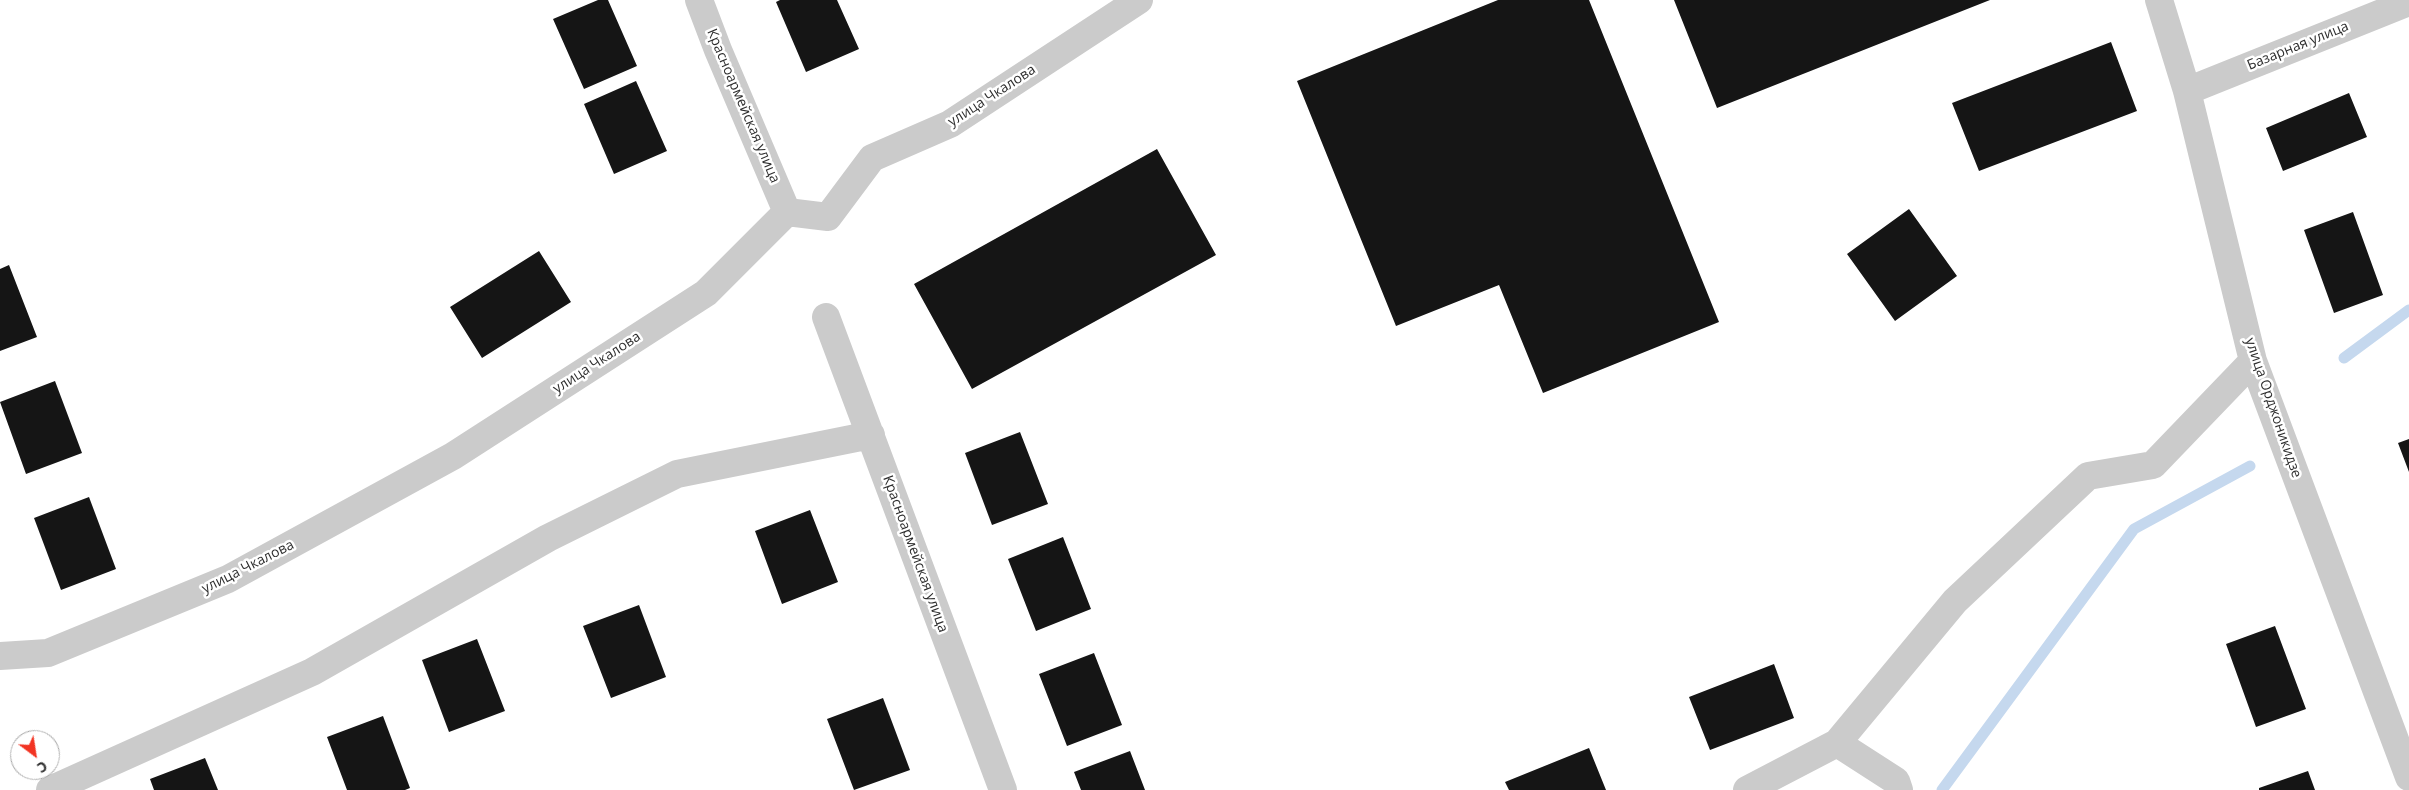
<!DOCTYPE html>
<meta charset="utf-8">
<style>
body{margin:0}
#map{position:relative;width:2409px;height:790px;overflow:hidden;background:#fff;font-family:"Open Sans",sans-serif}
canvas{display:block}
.north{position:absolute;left:10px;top:730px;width:50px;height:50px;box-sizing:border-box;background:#fff;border:1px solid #ababab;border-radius:50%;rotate:149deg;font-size:14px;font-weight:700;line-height:20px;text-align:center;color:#2e2e2e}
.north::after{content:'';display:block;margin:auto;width:18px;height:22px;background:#f23423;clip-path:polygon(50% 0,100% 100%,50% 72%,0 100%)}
</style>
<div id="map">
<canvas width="2409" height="790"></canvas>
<div class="north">С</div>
</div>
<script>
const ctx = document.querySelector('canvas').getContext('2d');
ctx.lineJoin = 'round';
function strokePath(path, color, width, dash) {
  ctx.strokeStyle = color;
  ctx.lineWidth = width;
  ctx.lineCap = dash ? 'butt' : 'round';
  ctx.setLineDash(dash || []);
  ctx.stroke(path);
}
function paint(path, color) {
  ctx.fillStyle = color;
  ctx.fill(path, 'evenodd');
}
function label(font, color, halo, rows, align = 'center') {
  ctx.font = font + ' "Open Sans",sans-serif';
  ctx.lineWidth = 5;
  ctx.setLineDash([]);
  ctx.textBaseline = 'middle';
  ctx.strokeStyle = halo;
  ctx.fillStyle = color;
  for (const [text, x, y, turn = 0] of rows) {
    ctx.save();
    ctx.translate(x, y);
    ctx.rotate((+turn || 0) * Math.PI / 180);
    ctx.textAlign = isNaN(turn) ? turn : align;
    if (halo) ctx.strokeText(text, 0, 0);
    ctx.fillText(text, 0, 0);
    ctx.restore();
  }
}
strokePath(new Path2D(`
 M 2344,358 L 2409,310
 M 1942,790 L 2134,529 L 2250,466`), '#c5d8ee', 11);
paint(new Path2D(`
 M 598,0 L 608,0 L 637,66 L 584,89 L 553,19 Z
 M 780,0 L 837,0 L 859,49 L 806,72 L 776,2 Z
 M 1498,0 L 1589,0 L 1719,322 L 1543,393 L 1499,285 L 1396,326 L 1297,81 Z
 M 1674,0 L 1990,0 L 1717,108 Z
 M 2111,42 L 2137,111 L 1979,171 L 1952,103 Z
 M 636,81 L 667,151 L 614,174 L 584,104 Z
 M 2349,93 L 2367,137 L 2283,171 L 2266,128 Z
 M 1157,149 L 1216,255 L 972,389 L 914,284 Z
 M 1909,209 L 1957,276 L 1895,321 L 1847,254 Z
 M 2353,212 L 2383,295 L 2334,313 L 2304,230 Z
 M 539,251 L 571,302 L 482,358 L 450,307 Z
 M 9,265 L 37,337 L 0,351 L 0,269 Z
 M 55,381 L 82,453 L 26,474 L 0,402 Z
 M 1020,432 L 1048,504 L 992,525 L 965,453 Z
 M 2409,439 L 2409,472 L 2398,443 Z
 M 89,497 L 116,569 L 61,590 L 34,518 Z
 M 810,510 L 838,582 L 782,604 L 755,531 Z
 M 1063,537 L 1091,609 L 1036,631 L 1008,559 Z
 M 639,605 L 666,677 L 611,698 L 583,626 Z
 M 2275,626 L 2306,709 L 2256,727 L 2226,644 Z
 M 477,639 L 505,711 L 449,732 L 422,660 Z
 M 1094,653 L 1122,725 L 1067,746 L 1039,674 Z
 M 1774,664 L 1794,718 L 1710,750 L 1689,697 Z
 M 883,698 L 910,770 L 854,790 L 827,719 Z
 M 383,716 L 410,788 L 405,790 L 347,790 L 327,737 Z
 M 1589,748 L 1606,790 L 1509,790 L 1505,782 Z
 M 1130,751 L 1145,790 L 1081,790 L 1074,772 Z
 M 205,758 L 218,790 L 154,790 L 150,779 Z
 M 2308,771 L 2315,790 L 2259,790 L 2259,788 Z`), '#151515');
strokePath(new Path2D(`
 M 699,0 L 718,50 L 787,212
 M 2159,0 L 2187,91 L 2253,361 L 2409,777
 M 2187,91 L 2409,2
 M 826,317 L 1003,790
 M 0,656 L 48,653 L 228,579 L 453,456 L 706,293 L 787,212 L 828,217 L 872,158 L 950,124 L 1139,0
 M 1837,743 L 1896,781 L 1899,790
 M 50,790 L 312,672 L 548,538 L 677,474 L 871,435
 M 1747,790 L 1837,743 L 1955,601 L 2088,476 L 2153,465 L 2253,361`), '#cbcbcb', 28);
label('14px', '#2e2e2e', '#fff', [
 ["Базарная улица",2298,46,-22],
 ["улица Чкалова",992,96,-33],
 ["Красноармейская улица",743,106,67],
 ["улица Чкалова",597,363,-33],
 ["улица Орджоникидзе",2273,408,71],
 ["Красноармейская улица",915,554,70],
 ["улица Чкалова",248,567,-27]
]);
</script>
